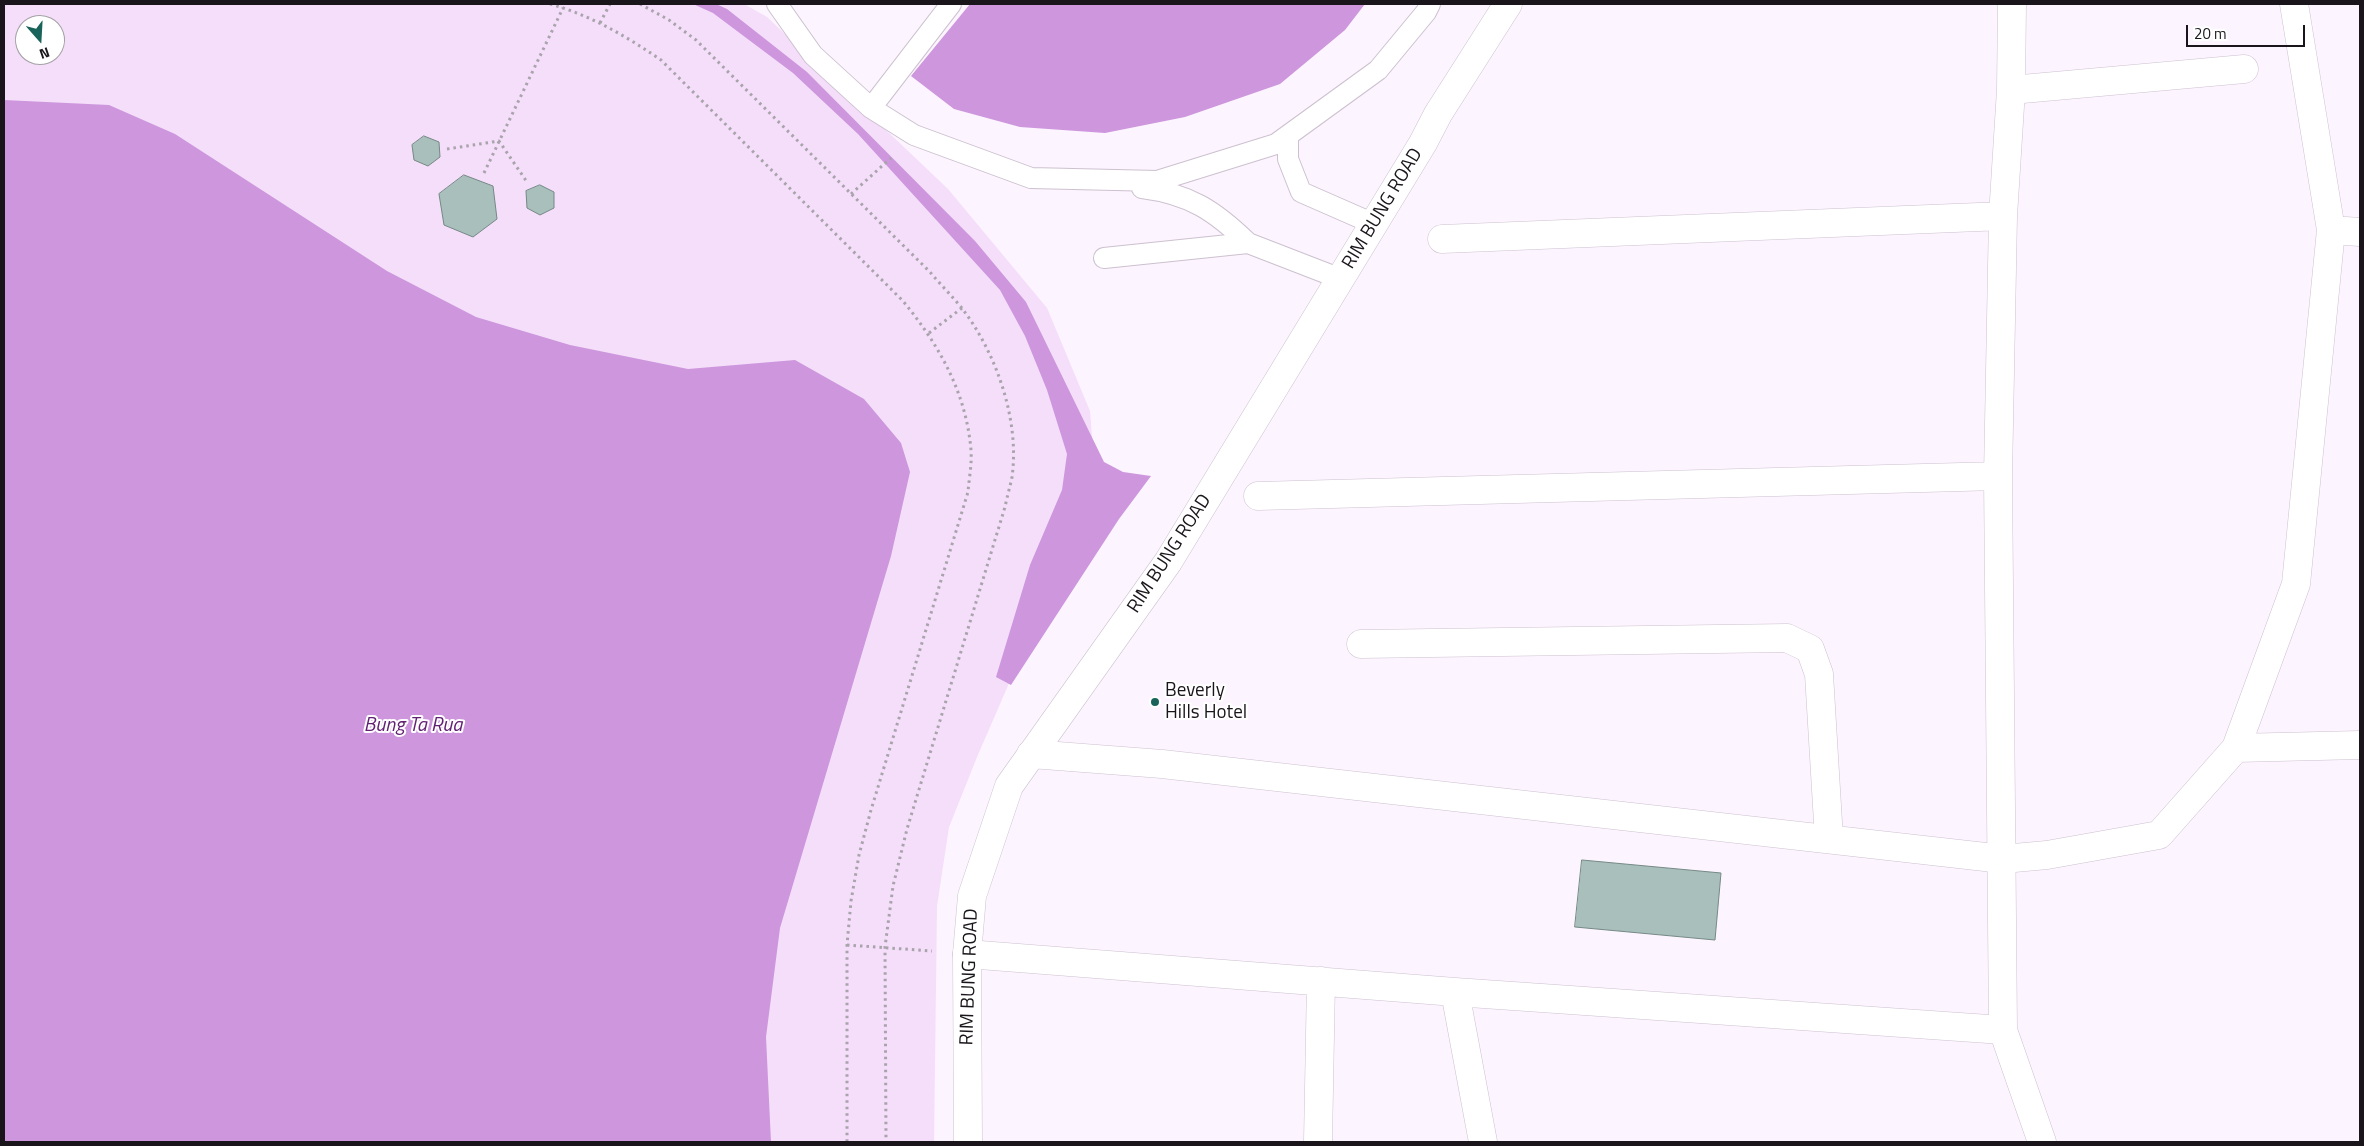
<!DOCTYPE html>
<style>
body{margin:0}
#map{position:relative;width:2364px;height:1146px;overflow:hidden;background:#fcf4fe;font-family:"Titillium Web",sans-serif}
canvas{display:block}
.frame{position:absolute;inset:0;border:5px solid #19151a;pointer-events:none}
.north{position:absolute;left:15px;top:15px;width:50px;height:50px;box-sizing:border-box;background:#fff;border:1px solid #a3a1a3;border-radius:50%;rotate:161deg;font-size:14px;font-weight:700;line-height:20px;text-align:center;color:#19151a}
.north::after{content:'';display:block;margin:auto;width:18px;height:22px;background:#19635a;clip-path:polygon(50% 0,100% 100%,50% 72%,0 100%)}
.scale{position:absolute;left:2186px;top:25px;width:119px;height:22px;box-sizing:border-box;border:2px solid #19151a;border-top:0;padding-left:6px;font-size:15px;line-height:18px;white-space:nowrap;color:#19151a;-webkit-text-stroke:4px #fff;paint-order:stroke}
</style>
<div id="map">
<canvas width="2364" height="1146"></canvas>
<div class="frame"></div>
<div class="north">N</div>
<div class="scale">20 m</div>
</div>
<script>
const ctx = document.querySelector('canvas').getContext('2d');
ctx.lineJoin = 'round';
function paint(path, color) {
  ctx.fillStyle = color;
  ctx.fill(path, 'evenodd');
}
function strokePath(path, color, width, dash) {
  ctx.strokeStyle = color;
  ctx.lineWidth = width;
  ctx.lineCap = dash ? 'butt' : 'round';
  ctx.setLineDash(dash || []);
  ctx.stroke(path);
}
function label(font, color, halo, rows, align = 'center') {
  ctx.font = font + ' "Titillium Web",sans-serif';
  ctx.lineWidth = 4;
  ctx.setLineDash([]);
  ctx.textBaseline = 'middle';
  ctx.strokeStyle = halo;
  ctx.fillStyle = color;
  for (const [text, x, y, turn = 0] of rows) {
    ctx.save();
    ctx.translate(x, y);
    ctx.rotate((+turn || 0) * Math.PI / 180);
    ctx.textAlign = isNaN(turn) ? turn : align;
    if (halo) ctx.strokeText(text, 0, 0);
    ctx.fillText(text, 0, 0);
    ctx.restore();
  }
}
paint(new Path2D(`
 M 4,4 L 744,4 L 767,17 L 948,189 L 1047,308 L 1090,411 L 1094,463 L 1046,598 L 977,757 L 949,827 L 937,906 L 934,1142 L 4,1142 ZM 25,25 L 55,25 L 55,55 L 25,55 Z`), '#f4defa');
paint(new Path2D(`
 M 693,4 L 716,4 L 727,9 L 807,72 L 975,241 L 1026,302 L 1104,462 L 1123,472 L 1151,476 L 1119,519 L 1011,685 L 996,677 L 1030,565 L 1062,490 L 1067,454 L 1047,390 L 1025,336 L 1000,290 L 858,134 L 793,73 L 713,13 Z
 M 970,4 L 1365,4 L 1345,30 L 1280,84 L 1185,117 L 1105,133 L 1020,127 L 954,109 L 911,76 Z
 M 4,100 L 109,105 L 175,134 L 387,271 L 476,317 L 570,345 L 688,369 L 795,360 L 864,399 L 901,443 L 910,472 L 891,556 L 780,928 L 766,1037 L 771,1142 L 4,1142 Z`), '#cd96dd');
const building = new Path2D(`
 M 424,136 L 439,142 L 440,157 L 428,166 L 414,160 L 412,145 Z
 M 464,175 L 493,186 L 497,219 L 473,237 L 444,225 L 439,194 Z
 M 540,185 L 554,192 L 554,208 L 540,215 L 527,208 L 526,191 Z
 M 1582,860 L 1721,873 L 1715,940 L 1575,927 Z`);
paint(building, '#a9bfbb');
strokePath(building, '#758985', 1);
const lane = new Path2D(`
 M 777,4 L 813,55 L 871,108 L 914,135 L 1031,178 L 1157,181 L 1276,144 L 1378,70 L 1426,12 L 1430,4
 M 871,108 L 951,4
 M 1288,136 L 1288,159 L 1301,192 L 1374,224
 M 1142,188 C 1190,194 1215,211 1248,243
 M 1104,258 L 1248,243 L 1341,279`);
const street = new Path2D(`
 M 2012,4 L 2011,90 L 2003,216 L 1998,476 L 2003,1030 L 2042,1142
 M 2011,90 L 2244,69
 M 2331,230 L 2360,232
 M 1442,239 L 2003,216
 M 1258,496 L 1998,476
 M 1361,644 L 1787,638 L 1810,649 L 1819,674 L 1829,839
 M 2236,748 L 2360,745
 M 1031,754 L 1162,764 L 2003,859 L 2047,855 L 2159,835 L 2236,748 L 2296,584 L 2331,230 L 2294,4
 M 967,954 L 1455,992 L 2003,1030
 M 1455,992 L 1483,1142
 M 1318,1142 L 1321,981`);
const secondary = new Path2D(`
 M 968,1142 L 967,954 L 972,896 L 1009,786 L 1168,562 L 1423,143 L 1438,114 L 1508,4`);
strokePath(lane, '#cdc1d0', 22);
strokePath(street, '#cdc1d0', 29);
strokePath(secondary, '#cdc1d0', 29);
strokePath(new Path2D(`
 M 550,4 C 590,15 626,36 661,60 L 903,301 C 939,345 966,392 971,450 C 972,464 969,479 968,492 L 871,810 L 859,855 L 851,901 L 847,945 L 847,1142
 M 640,4 L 669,20 L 696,40 L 930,272 C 940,284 951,295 961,307 C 996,352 1020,420 1012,477 C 1010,487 1007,497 1005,507 L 907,829 L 893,886 L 885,947 L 886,1142
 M 600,23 L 610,4
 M 447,149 L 499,141 L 527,182
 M 484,173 L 563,8
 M 851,194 L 891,158
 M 929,333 L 962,308
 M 847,945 L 932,951`), '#a9a3ab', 3, [2.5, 4]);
strokePath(lane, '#fff', 20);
strokePath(street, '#fff', 28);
strokePath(secondary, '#fff', 28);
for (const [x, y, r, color] of [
 [1155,702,5,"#19635a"]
]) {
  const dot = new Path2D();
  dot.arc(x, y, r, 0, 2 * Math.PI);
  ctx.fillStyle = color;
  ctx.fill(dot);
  strokePath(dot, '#fff', 2);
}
label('19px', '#19151a', '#fff', [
 ["RIM BUNG ROAD",1383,209,-59],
 ["RIM BUNG ROAD",1170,554,-57],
 ["RIM BUNG ROAD",970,977,-88]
]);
label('19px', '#19151a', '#fff', [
 ["Beverly",1165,691],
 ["Hills Hotel",1165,713]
], 'left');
label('italic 20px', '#632174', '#fff', [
 ["Bung Ta Rua",413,726]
]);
</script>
